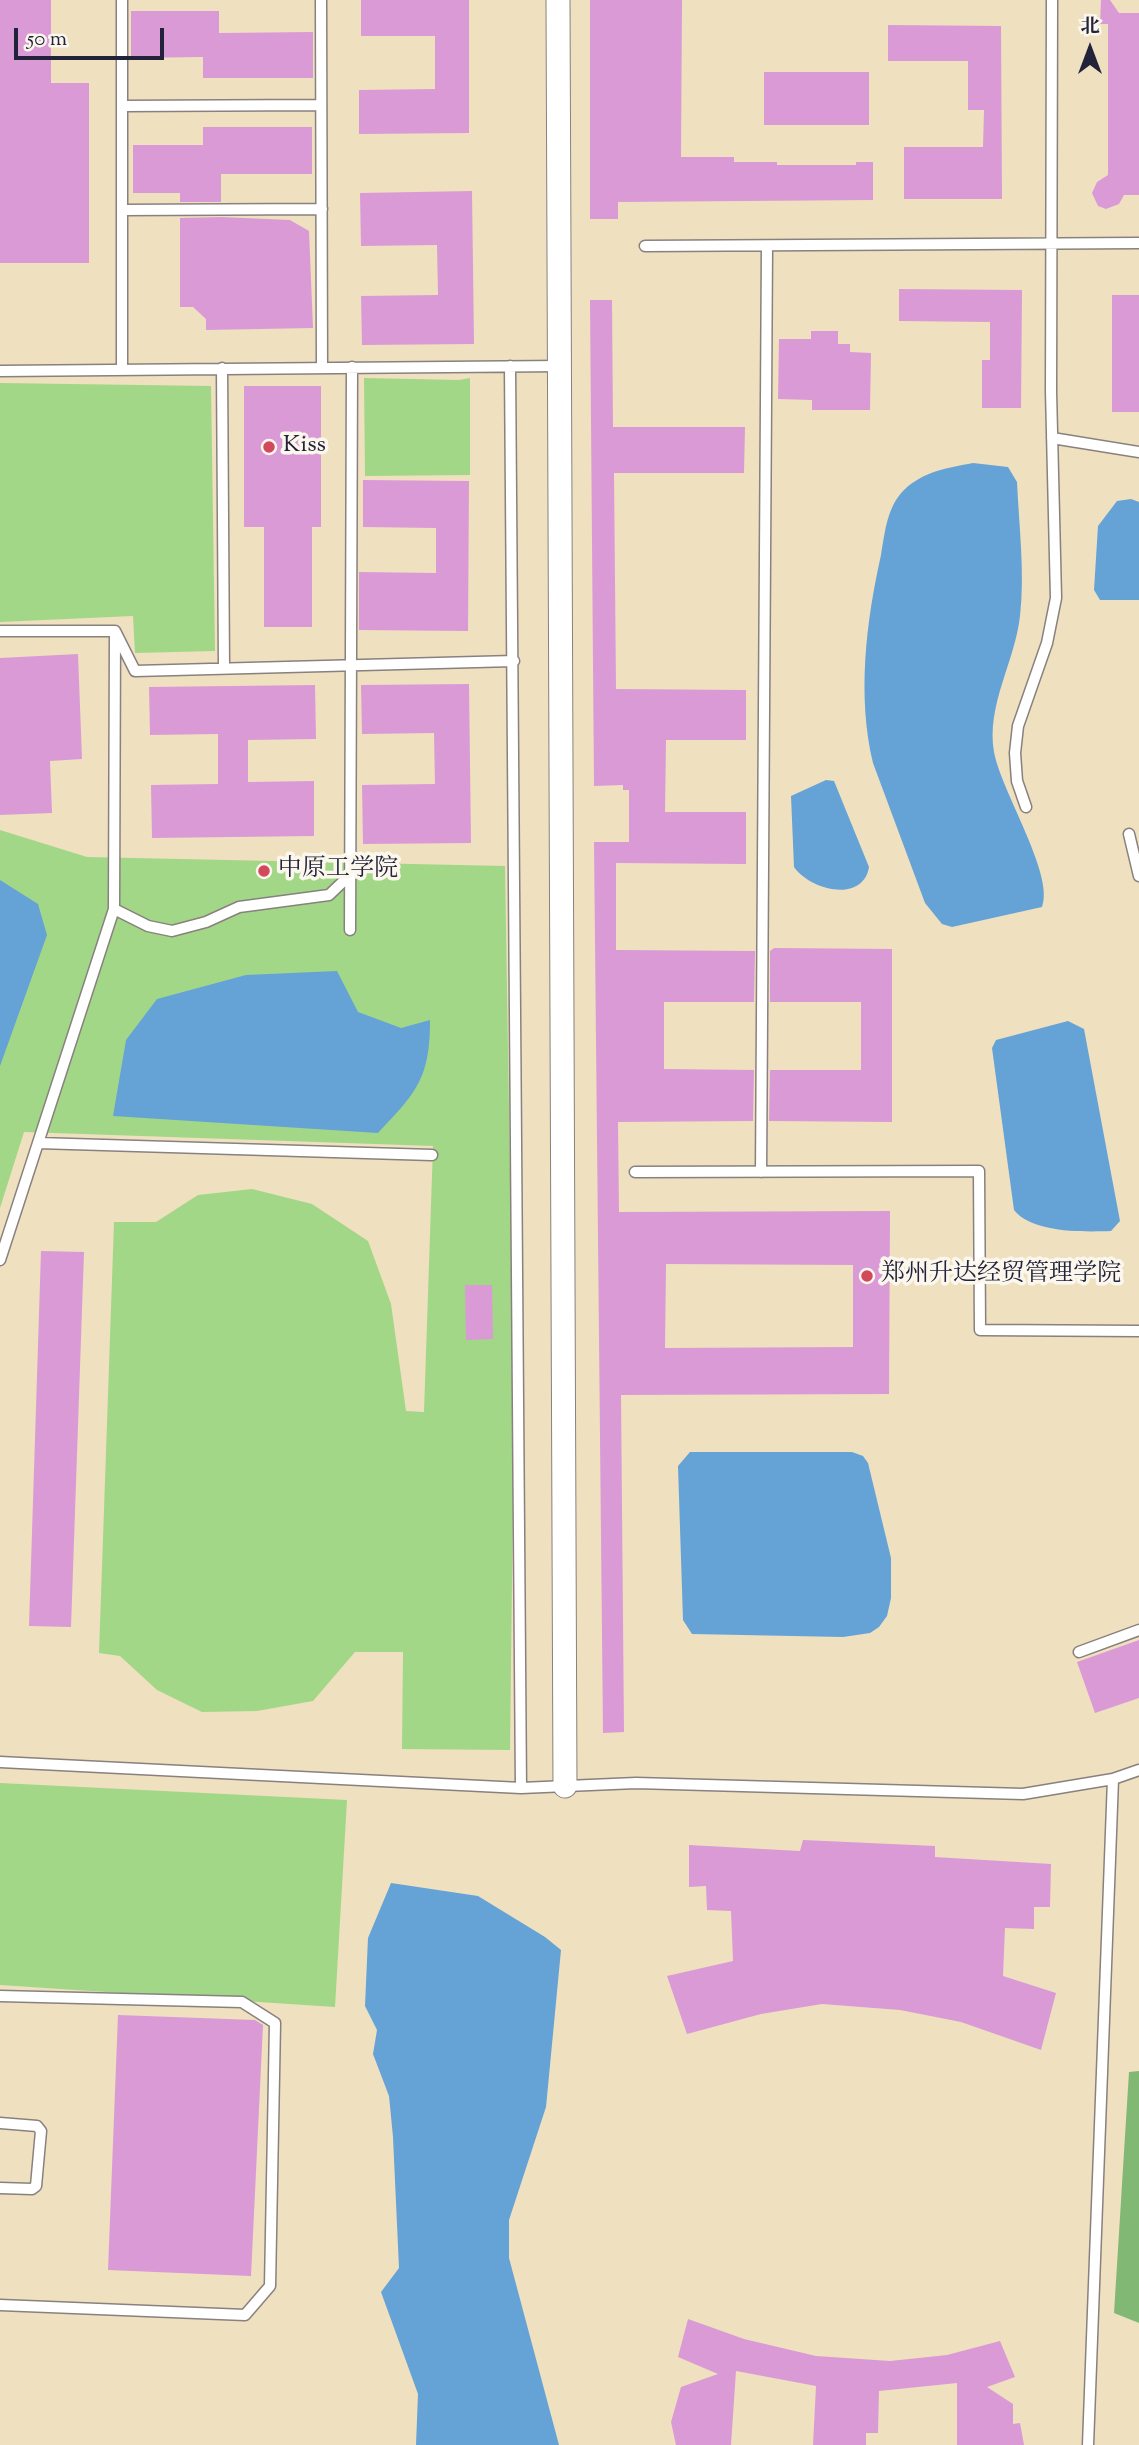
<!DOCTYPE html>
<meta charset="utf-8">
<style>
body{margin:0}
#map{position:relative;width:1139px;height:2445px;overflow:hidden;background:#efe0c0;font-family:"Sorts Mill Goudy","Noto Serif SC",serif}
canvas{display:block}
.north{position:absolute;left:1055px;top:14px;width:70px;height:70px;-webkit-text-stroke:5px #fbf7ec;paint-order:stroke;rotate:0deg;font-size:19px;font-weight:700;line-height:28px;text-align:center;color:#22223b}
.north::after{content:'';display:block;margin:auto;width:24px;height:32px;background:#22223b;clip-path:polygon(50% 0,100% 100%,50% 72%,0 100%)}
.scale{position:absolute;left:14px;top:28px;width:150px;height:32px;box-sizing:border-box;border:4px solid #22223b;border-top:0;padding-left:9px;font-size:21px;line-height:24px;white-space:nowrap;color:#22223b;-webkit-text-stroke:5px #fbf7ec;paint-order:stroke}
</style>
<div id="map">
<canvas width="1139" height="2445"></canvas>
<div class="north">北</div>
<div class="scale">50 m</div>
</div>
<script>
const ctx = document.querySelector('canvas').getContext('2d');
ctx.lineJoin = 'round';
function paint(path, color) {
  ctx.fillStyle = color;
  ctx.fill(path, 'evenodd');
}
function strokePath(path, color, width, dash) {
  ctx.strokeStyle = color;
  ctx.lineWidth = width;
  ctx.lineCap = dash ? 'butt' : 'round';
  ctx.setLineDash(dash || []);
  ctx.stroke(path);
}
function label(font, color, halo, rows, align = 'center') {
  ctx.font = font + ' "Sorts Mill Goudy","Noto Serif SC",serif';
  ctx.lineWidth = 7;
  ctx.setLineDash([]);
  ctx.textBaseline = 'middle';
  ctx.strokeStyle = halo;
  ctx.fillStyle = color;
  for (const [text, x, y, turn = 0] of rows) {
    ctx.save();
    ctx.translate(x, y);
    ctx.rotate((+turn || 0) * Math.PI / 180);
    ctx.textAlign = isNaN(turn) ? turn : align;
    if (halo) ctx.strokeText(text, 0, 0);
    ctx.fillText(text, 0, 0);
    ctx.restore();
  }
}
paint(new Path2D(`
 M 364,378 L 459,380 L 470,378 L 470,475 L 365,476 Z
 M 0,383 L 211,386 L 215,651 L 135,653 L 133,616 L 0,622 Z
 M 0,830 L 87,857 L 505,866 L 514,1413 L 510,1750 L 402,1749 L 403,1652 L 355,1652 L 313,1701 L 257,1711 L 202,1712 L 157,1690 L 120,1656 L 99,1653 L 114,1222 L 156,1222 L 198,1195 L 252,1189 L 312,1204 L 368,1241 L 391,1304 L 406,1411 L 424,1412 L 433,1146 L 24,1132 L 0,1208 Z
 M 0,1783 L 347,1800 L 335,2007 L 0,1985 Z`), '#a2d787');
paint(new Path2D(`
 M 1139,2071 L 1139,2323 L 1114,2313 L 1129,2072 Z`), '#81b874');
paint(new Path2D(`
 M 973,463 L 1008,467 L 1017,482 C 1019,526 1025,573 1020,616 C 1015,662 986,705 994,752 C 1001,791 1055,875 1042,907 L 952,927 L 942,924 L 925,903 L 873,763 C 857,696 866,622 881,555 C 885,532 887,507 904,490 C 924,471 947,468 973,463 Z
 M 1131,499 L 1139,502 L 1139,600 L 1100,600 L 1094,590 L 1098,526 L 1117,501 Z
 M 826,780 L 834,781 L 869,867 C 863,903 811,891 794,867 L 791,796 Z
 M 0,880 L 38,904 L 47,935 L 0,1066 Z
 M 337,971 L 358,1012 L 401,1028 L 430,1020 C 430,1078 417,1092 378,1133 L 113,1116 L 126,1040 L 157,999 L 246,975 Z
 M 1068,1021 L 1084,1029 L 1120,1221 L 1111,1231 C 1083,1232 1032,1233 1014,1210 L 992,1048 L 996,1040 Z
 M 690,1452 L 852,1452 L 863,1456 L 868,1463 L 891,1558 L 891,1598 L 887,1616 L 879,1627 L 870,1633 L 843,1637 L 692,1634 L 683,1620 L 678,1466 Z
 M 391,1883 L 478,1896 L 545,1937 L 561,1950 L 546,2107 L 509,2220 L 509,2258 L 559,2445 L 416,2445 L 418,2394 L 381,2292 L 399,2268 L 393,2137 L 389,2096 L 373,2054 L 377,2030 L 365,2006 L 368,1938 Z`), '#65a2d6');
paint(new Path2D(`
 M 0,0 L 51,0 L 51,83 L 89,83 L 89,263 L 0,263 Z
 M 361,0 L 469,0 L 469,133 L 359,134 L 359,90 L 435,89 L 435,36 L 361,36 Z
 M 590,0 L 682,0 L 681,157 L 734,157 L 734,162 L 777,162 L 777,165 L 856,165 L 856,162 L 873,162 L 873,200 L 618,202 L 618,219 L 590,219 Z
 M 1101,0 L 1110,0 L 1119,13 L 1139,13 L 1139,195 L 1124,195 L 1119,204 L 1106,209 L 1098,206 L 1092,193 L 1097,182 L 1108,175 L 1108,24 L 1100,24 Z
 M 131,11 L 219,11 L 219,33 L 313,32 L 313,78 L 203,78 L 203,57 L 131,58 Z
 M 888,25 L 1001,26 L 1002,199 L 904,199 L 904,147 L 983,147 L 984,110 L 968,110 L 968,61 L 888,61 Z
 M 764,72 L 869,72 L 869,125 L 764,125 Z
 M 203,127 L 312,127 L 312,174 L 221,174 L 221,202 L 180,202 L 180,193 L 133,193 L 133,145 L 203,145 Z
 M 472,191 L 474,344 L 362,345 L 361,296 L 438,295 L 437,245 L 361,246 L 360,193 Z
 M 221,217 L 290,220 L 309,231 L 313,328 L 206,330 L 206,319 L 193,307 L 180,307 L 180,218 Z
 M 899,289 L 1022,290 L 1021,408 L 982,408 L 982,360 L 990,360 L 990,322 L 899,321 Z
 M 1112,295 L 1139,295 L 1139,412 L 1112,412 Z
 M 590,300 L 612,300 L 613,427 L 745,427 L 744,473 L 614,473 L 616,689 L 746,690 L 746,740 L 666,740 L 665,812 L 746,812 L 746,864 L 616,863 L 616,950 L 755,951 L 754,1002 L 664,1002 L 664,1069 L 754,1070 L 753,1121 L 618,1122 L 619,1212 L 890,1211 L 889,1394 L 621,1395 L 624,1732 L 603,1733 L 594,842 L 629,842 L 629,790 L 623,790 L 623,785 L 594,786 ZM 666,1264 L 853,1265 L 853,1347 L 665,1348 Z
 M 811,331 L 838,331 L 838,344 L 850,344 L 850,352 L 871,353 L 870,410 L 812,410 L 812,400 L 778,399 L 779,339 L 811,339 Z
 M 244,386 L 321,386 L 321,527 L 312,527 L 312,627 L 264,627 L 264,527 L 244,527 Z
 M 363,480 L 469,481 L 468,631 L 359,630 L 359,572 L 436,573 L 436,528 L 363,527 Z
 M 78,654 L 82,759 L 50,761 L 52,813 L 0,815 L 0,658 Z
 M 469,684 L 471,843 L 363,844 L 362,785 L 435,784 L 434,733 L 362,734 L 361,685 Z
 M 315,685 L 316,739 L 248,740 L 248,782 L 314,781 L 314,836 L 152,838 L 151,785 L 218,784 L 218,734 L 150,735 L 149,687 Z
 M 774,948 L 892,949 L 892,1122 L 769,1121 L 770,1070 L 861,1070 L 861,1002 L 770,1002 L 770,951 Z
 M 41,1251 L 84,1252 L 71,1627 L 29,1626 Z
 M 465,1285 L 492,1285 L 493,1339 L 466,1340 Z
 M 1139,1640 L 1139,1698 L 1095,1713 L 1077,1662 Z
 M 803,1840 L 935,1846 L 935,1857 L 1051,1864 L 1050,1907 L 1034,1907 L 1034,1929 L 1005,1928 L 1003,1976 L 1056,1993 L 1041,2050 L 961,2022 L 900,2010 L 822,2004 L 761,2014 L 687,2034 L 667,1976 L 733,1961 L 731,1911 L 707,1910 L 706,1886 L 689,1887 L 689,1845 L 800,1851 Z
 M 118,2015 L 255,2020 L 263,2025 L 251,2276 L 108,2270 Z
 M 688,2319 L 744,2339 L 816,2356 L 890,2361 L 947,2355 L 1000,2341 L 1015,2377 L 987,2387 L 1013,2404 L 1013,2424 L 1020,2423 L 1024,2445 L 957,2445 L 957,2383 L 879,2391 L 878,2433 L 866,2433 L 866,2445 L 813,2445 L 816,2386 L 736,2371 L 731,2445 L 676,2445 L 671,2422 L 681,2387 L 718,2374 L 678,2357 Z`), '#da9ad6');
const service = new Path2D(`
 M 321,0 L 322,367
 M 122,106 L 321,105
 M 122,210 L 322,209
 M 645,246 L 1139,243
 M 510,366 L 521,1788
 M 222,368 L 224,668
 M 122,369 L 122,0
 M 0,371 L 560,366
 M 1052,438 L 1139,452
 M 0,631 L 115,631 L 135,671 L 514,661
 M 1026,807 L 1017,781 L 1015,753 L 1018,726 L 1047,643 L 1056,598 L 1051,391 L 1052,0
 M 1129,834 L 1139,876
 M 114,909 L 148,926 L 172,931 L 206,922 L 239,907 L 329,895 L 350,875
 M 350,930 L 352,367
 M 38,1143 L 432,1155
 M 635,1172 L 979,1171 L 980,1330 L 1139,1331
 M 761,1172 L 767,246
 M 0,1260 L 114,909 L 115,631
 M 1079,1652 L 1139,1630
 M 0,1762 L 521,1788 L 636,1783 L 1023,1794 L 1113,1779 L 1139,1770
 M 0,1996 L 242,2002 L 275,2023 L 270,2286 L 245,2315 L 0,2305
 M 0,2123 L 37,2126 L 41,2131 L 36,2186 L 32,2189 L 0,2188
 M 1088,2445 L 1113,1779`);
const minor = new Path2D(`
 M 558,0 L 565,1786`);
strokePath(service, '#88817e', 13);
strokePath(minor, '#88817e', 25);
strokePath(service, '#fff', 10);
strokePath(minor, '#fff', 23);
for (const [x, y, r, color] of [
 [269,447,7,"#d1495b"],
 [264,871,7,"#d1495b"],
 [867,1276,7,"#d1495b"]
]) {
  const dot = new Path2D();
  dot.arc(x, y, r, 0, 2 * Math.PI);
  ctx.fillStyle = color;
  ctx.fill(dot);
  strokePath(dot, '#fbf7ec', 2.5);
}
label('24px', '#22223b', '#fbf7ec', [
 ["Kiss",283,447],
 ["中原工学院",278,871],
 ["郑州升达经贸管理学院",881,1276]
], 'left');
</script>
